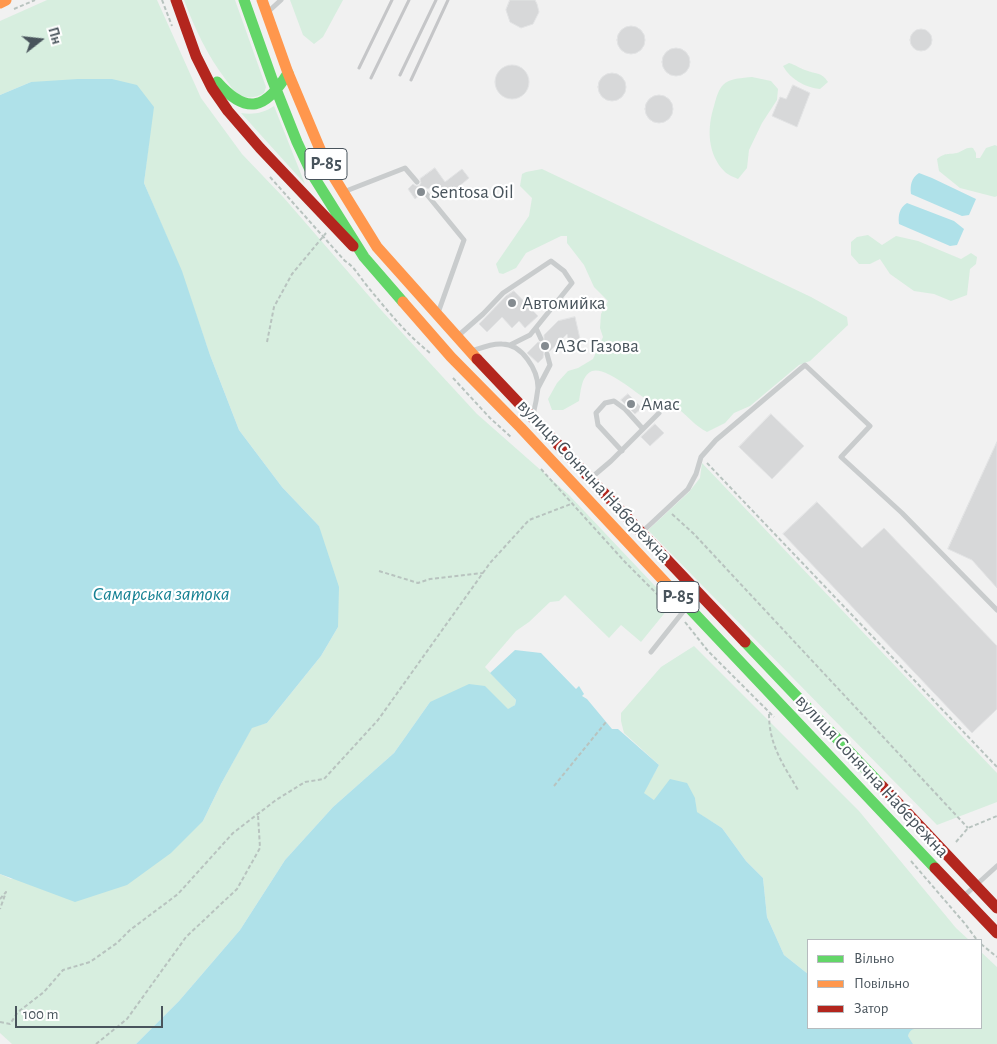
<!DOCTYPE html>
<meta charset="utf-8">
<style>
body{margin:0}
#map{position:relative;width:997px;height:1044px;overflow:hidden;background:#f1f1f1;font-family:"Alegreya Sans",sans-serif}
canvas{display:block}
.legend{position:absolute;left:807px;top:939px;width:175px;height:90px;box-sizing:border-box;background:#fff;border:1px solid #b6bbbe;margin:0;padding:6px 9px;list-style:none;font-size:15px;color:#49545c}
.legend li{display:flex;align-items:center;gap:10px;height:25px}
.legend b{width:25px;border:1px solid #b6bbbe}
.north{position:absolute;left:15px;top:15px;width:50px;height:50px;-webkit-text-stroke:4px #fff;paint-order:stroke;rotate:74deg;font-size:14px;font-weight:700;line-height:20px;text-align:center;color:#49545c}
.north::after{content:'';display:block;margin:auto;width:18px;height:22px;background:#49545c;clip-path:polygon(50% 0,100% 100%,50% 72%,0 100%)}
.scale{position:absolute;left:15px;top:1006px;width:148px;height:22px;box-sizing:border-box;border:2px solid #49545c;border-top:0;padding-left:6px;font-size:15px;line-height:18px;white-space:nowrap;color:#49545c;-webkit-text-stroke:4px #fff;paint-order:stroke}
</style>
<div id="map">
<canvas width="997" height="1044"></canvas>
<ul class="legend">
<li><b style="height:6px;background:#63d668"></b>Вільно</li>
<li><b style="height:6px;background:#ff974d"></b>Повільно</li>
<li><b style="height:6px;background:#b3261e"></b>Затор</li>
</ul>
<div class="north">Пн</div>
<div class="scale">100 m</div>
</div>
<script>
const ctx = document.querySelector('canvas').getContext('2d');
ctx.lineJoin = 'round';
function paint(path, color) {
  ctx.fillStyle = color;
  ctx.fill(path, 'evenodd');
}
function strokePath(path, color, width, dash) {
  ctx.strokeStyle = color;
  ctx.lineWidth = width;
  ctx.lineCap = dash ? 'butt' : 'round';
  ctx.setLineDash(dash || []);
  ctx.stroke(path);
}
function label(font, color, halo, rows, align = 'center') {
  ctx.font = font + ' "Alegreya Sans",sans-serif';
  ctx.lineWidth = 4.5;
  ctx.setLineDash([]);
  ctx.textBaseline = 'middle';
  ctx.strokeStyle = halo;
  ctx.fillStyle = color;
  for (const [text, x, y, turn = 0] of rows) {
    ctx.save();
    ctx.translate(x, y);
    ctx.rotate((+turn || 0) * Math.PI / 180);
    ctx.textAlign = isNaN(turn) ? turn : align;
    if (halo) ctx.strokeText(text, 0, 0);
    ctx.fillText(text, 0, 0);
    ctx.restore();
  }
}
paint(new Path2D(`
 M 47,0 L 157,0 L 201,98 L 242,154 L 284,198 L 382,311 L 477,414 L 569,495 L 672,604 L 641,642 L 621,625 L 609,638 L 565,595 L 559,601 L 550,602 L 529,622 L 516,631 L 485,667 L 516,700 L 515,705 L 509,709 L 430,702 L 394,753 L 333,807 L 285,860 L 240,930 L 179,1001 L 136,1044 L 12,1044 L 0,1033 L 0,874 L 11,879 L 203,821 L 221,784 L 252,727 L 267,723 L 321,656 L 338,627 L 319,526 L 282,487 L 239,430 L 210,355 L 181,271 L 144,183 L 153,107 L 31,82 L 0,95 L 0,21 Z
 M 184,0 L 235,0 L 266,87 L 264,93 C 258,97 249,99 242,96 C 235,94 230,85 226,80 C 207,55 195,29 184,0 Z
 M 290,0 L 343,0 L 323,37 L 314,44 L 303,35 Z
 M 789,63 C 796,65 799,68 805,70 C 815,74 822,72 828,82 L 820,89 C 806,88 790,79 783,66 Z
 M 752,77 L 771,81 L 778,89 L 777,100 L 762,123 L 749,150 L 747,168 L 738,179 C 734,177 728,175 725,172 C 707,154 707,128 714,106 C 716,99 718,90 723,85 C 729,78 743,78 752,77 Z
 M 274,106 L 305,184 L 241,113 C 253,115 264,113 274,106 Z
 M 995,145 L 997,146 L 997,196 L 995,197 L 960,188 L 939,171 L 937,159 C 946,152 947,155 957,153 C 964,151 965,147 973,148 L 976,153 L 976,158 L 980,158 L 986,148 Z
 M 542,169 L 811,297 L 847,317 L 848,325 L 810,361 L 799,365 L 750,406 L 734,413 L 725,423 L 707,432 C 695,426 688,416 677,408 C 669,403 659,406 651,402 C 638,395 606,366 592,371 C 581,376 581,391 579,401 L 563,410 L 552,410 L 548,399 L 557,383 L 568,371 L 578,368 L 593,359 L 603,337 L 600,328 L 601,314 L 608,301 L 594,287 L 584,265 L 567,243 L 567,236 L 561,236 L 526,253 L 516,268 L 503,274 L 499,273 L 496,264 L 529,216 L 532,198 L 520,186 L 522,174 L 526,172 Z
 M 868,235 L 882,245 L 896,236 L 918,241 L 961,259 L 971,253 L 977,257 L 976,264 L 970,269 L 967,295 L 951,301 L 934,294 L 914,291 L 890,274 L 880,259 L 870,264 L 859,264 L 851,255 L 851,242 L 857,237 Z
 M 702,463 L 997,773 L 997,802 L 937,825 L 648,530 L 689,492 L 700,478 Z
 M 694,646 L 859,811 L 956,928 L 969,940 L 808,940 L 808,974 L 784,955 L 767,917 L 763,878 L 746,861 L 722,828 L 696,812 L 695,798 L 654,800 L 643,793 L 659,765 L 624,733 L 621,721 L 621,713 L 661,667 Z
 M 981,952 L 997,967 L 997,1044 L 913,1044 L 908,1036 L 909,1031 L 913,1028 L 981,1028 Z`), '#d7eedf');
paint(new Path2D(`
 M 78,79 L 112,79 L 137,85 L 154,107 L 144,183 L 182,271 L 210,355 L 239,430 L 282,487 L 319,526 L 339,587 L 338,627 L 321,656 L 267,723 L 252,728 L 221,784 L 203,821 L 171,853 L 127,885 L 75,902 L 0,874 L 0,95 L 31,82 Z
 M 919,173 L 932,178 L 976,199 L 969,215 L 962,216 L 911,194 C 910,186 911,178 919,173 Z
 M 907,203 L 954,221 L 964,229 L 957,245 L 950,246 L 899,224 C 898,216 899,208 907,203 Z
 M 515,650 L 541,653 L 576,689 L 579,686 L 584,694 L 582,696 L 587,699 L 612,729 L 618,729 L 659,765 L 644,793 L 654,800 L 670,779 L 687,783 L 695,798 L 697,812 L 722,828 L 746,861 L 763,878 L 767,917 L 784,955 L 808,974 L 808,1028 L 919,1028 C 913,1029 910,1029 908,1036 L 913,1044 L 136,1044 L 179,1001 L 240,930 L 285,860 L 333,807 L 394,753 L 430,702 L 469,684 L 485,686 L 508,709 L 515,705 L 516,700 L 490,673 Z`), '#afe1e9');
const building = new Path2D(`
 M 510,0 L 535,0 L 537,4 L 539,12 L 533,24 L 521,28 L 510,22 L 506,10 Z
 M617 40a14 14 0 1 1 28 0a14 14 0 1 1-28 0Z
 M910 40a11 11 0 1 1 22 0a11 11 0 1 1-22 0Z
 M662 62a14 14 0 1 1 28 0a14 14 0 1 1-28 0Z
 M495 82a17 17 0 1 1 34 0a17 17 0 1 1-34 0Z
 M598 87a14 14 0 1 1 28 0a14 14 0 1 1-28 0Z
 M 793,85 L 810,93 L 797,127 L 772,116 L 780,97 L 786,99 Z
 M645 109a14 14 0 1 1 28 0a14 14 0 1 1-28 0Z
 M 435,168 L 445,182 L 462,169 L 469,178 L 444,199 L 433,185 L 428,189 L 425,187 L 422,187 L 420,190 L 421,194 L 415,199 L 408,189 L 413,184 L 416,186 L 419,186 L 421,183 L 420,179 Z
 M 514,291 L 538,316 L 525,328 L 519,321 L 512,328 L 502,317 L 487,332 L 479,324 L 506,296 Z
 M 575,317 L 580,339 L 569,342 L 567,334 L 550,351 L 544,351 L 543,358 L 538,363 L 527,353 L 538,342 L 541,343 L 544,342 L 544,335 L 558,321 Z
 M 628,394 L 642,408 L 635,414 L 621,400 Z
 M 771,414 L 804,446 L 772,479 L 739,447 Z
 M 655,424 L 664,433 L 650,446 L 641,437 Z
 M 997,442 L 997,588 L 972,560 L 948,549 Z
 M 817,502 L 862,548 L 884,528 L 997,646 L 997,709 L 972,733 L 783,534 Z`);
paint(building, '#d7d8d9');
strokePath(building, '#e2e3e4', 1);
strokePath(new Path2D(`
 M 162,0 L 172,26
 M 14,9 L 35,0
 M 270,177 L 345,261 C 356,268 360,278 368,287 C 387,310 406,334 430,353
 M 267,342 L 274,307 L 292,274 L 326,233
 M 453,378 L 490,418 L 511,437
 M 707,463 L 997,767
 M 541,469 L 625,562 L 675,612
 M 672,514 L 694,534 L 968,828
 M 379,571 L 418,583 L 430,579 L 483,573
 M 685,622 L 708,651 L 774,717
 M 769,714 C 769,745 783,764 798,790
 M 554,786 L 606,722
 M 956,842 L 968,828 L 997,816
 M 911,861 L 966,925 L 977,940
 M 0,899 L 6,892 L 0,909
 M 981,944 L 997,957
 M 0,1022 L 10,1024 L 18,1012 L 44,992 L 63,970 L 90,962 L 117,943 L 130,930 L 178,894 L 233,833 L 276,800 L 305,782 L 324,779 L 378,720 L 490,563 L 529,520 L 571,504
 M 96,1044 L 127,1019 L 186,937 L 237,889 L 260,848 L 258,815`), '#b8c3bf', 2, [4, 2.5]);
strokePath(new Path2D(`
 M 269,11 L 281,0
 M 346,191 L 405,168 L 417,182
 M 424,191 L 464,240 L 438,313
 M 536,328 L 541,339
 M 459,335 L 483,314 L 503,293 L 551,261 L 564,271 L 572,283 L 530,335 L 510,345
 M 472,351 C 481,348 492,343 502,344 C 522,344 538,370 538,388 C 537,397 535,407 533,415
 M 538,388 L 550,365 L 547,354
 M 622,451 L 598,425 L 596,413 L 605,403 L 614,401 L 625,409 L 643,429
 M 591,478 L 611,461 L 659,413
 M 642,532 L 688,489 L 696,474 L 701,457 L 716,440 L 805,365 L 870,426 L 841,457 L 902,513 L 997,610
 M 651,652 L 686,608
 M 965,895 L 997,866`), '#c9cccd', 5);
strokePath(new Path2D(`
 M 244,0 L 272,79 L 297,142 L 312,174 L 364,257 L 403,302
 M 217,82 C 247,116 266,109 288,73
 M 677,595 L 935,868
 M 745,642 L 882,786`), '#63d668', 11);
strokePath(new Path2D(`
 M 262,0 L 288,73 L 327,166 L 377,247 L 477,359
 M 0,3 L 6,0
 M 403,302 L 451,357 L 521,428 L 677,595`), '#ff974d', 11);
strokePath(new Path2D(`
 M 176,0 L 196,56 L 212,88 L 228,111 L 260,148 L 353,246
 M 477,359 L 745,642
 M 882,786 L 997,908
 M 935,868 L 997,933`), '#b3261e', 11);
strokePath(new Path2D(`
 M 359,68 L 392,0
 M 400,75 L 436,0
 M 371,78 L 409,0
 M 411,80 L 448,0`), '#c5c6c8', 3);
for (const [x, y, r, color] of [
 [421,192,5,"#848b90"],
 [512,303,5,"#848b90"],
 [545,346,5,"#848b90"],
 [631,404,5,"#848b90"]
]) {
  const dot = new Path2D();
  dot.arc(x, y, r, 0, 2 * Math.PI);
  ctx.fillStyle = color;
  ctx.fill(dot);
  strokePath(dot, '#fff', 2);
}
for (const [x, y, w] of [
 [326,164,42],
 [678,597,42]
]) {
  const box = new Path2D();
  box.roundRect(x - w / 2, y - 15.5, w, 31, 4);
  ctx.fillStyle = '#fff';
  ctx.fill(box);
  strokePath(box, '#49545c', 1);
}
label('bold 18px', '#49545c', null, [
 ["Р-85",326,164],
 ["Р-85",678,597]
]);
label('19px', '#49545c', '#fff', [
 ["Sentosa Oil",431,192],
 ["Автомийка",522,303],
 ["АЗС Газова",555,346],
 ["Амас",641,404]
], 'left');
label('19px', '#49545c', '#fff', [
 ["вулиця Сонячна Набережна",594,481,47],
 ["вулиця Сонячна Набережна",872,776,47]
]);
label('italic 20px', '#168193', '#fff', [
 ["Самарська затока",161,594]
]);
</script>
